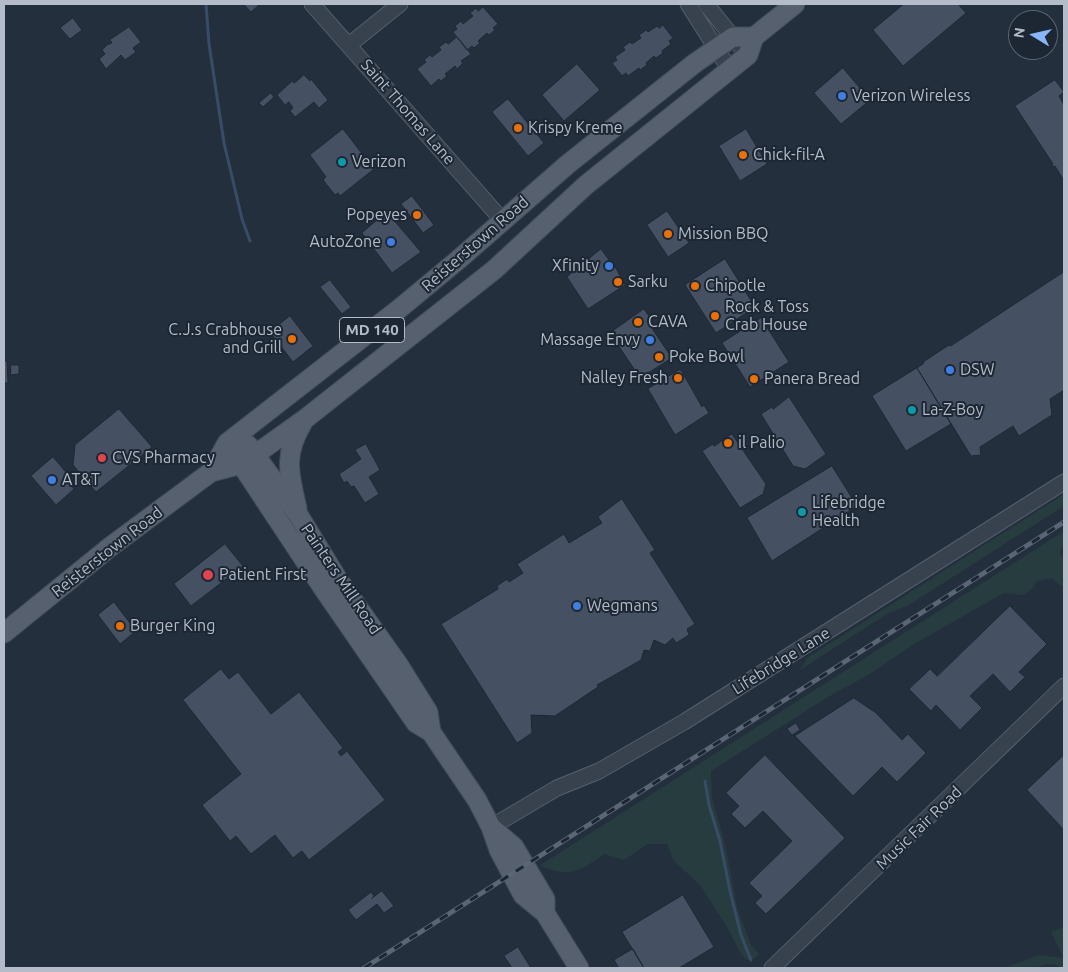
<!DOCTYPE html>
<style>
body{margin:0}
#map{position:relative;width:1068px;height:972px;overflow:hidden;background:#242f3e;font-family:Ubuntu,sans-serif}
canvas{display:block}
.frame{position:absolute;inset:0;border:5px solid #b4bcc9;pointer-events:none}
.north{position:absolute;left:1008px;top:10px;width:50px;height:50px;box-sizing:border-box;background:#1d2633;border:1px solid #59626f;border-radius:50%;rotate:279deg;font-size:14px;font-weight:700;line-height:20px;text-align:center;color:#b4bcc9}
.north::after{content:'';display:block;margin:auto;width:18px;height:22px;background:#8ab4f8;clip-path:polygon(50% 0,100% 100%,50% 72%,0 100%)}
</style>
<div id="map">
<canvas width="1068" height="972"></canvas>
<div class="frame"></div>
<div class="north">N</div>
</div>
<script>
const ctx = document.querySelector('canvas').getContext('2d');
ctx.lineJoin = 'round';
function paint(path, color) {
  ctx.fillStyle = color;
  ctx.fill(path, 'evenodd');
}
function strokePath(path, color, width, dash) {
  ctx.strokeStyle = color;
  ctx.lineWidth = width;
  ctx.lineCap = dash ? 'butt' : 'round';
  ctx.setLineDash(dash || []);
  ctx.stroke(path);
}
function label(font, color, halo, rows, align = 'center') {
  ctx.font = font + ' Ubuntu,sans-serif';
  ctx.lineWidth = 4;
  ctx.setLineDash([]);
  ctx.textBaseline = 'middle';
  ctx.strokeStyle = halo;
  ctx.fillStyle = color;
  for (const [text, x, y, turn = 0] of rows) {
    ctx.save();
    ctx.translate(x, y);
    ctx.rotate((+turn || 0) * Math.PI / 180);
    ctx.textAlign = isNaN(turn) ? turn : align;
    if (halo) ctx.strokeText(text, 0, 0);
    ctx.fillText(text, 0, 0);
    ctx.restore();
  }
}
paint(new Path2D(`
 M 1064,494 L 1064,506 L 909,605 L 887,614 L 800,670 L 807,658 Z
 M 1064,531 L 1064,546 L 1061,548 L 1060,554 L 1064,558 L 1064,587 L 1058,584 L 1052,578 L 1037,581 L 1032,589 L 1024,595 L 1004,593 L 995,598 L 911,646 L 870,674 L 828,697 L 711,771 L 712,798 L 726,848 L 737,908 L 751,945 L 759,954 L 754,959 L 747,960 L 741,954 L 727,927 L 700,885 L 674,861 L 667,844 L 648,844 L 624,860 L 604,854 C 593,862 577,874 563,872 C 555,872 547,868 539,866 Z
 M 1064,927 L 1064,968 L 1059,968 L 1057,965 L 1047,964 L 1034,968 L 1005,968 L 1039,955 L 1064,958 L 1051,932 Z`), '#263c3f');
strokePath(new Path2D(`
 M 206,4 L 209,44 L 224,143 L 242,219 L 250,241
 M 705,781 L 709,805 L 720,841 L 730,891 L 741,935 L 751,960`), '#394c67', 3);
const building = new Path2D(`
 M 244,4 L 260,4 L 251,12 Z
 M 904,4 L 958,4 L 966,13 L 903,66 L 873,30 Z
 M 483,7 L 498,24 L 493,28 L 495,30 L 489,35 L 487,33 L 478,41 L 480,43 L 474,48 L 472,46 L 467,50 L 453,32 L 457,29 L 455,26 L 461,21 L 463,24 L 473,16 L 470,13 L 476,8 L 478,11 Z
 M 73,18 L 82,30 L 70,39 L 60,28 Z
 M 663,25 L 673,38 L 669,41 L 671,44 L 662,51 L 663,53 L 656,58 L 654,56 L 646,63 L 647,65 L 640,70 L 639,68 L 628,76 L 626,73 L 622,76 L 612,63 L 617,60 L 615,57 L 625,50 L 623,47 L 630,42 L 632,44 L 641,38 L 639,35 L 646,30 L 648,32 L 657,26 L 659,28 Z
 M 129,27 L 141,42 L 133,48 L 136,52 L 125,60 L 121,55 L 106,69 L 99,59 L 105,54 L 102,50 L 107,45 L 112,43 L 110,40 Z
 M 457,37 L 471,54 L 461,61 L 463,63 L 457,69 L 455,66 L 445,74 L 447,76 L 441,81 L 439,79 L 431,86 L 417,69 L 426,62 L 424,60 L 430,55 L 432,57 L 441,50 L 439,47 L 446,42 L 448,44 Z
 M 577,64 L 600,90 L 564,121 L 542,95 Z
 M 843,68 L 870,100 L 841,124 L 814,93 Z
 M 304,75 L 310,81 L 311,79 L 328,100 L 319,108 L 314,102 L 295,117 L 290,111 L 293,108 L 289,102 L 285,105 L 277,95 L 292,81 L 294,83 Z
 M 1055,80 L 1064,92 L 1059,96 L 1064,105 L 1064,181 L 1055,166 L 1053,167 L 1052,165 L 1053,164 L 1015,106 Z
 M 271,93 L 274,97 L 263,107 L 259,103 Z
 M 508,99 L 544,143 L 528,156 L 492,112 Z
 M 343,129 L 374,169 L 340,196 L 338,193 L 335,195 L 323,180 L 326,177 L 310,155 Z
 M 746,129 L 767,164 L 740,181 L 719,146 Z
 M 412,196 L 434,225 L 423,233 L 401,204 Z
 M 667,211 L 689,243 L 668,257 L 647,225 Z
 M 387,212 L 421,252 L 392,273 L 362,233 Z
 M 601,249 L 609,260 L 611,259 L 625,285 L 588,309 L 567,277 Z
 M 725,259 L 755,307 L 716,333 L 685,285 Z
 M 1064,272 L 1064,390 L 1050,399 L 1052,415 L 1019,436 L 1013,426 L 980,447 L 981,455 L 971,456 L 917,368 L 924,363 L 923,362 L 949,345 L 950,346 Z
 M 330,280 L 351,307 L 342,314 L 320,287 Z
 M 644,309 L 651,319 L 647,321 L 672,358 L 640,378 L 610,333 Z
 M 290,316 L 313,346 L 293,362 L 270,332 Z
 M 761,318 L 789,362 L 750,387 L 722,343 Z
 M 4,361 L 7,361 L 8,383 L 4,383 Z
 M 11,365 L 19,365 L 19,374 L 11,375 Z
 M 917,368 L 951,424 L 906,451 L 872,396 Z
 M 679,370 L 681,370 L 702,407 L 704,405 L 709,413 L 675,435 L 648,389 Z
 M 789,397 L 826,454 L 805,469 L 793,466 L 761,414 L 772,407 L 773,409 Z
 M 119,409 L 152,447 L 96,492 L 73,465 L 75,445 Z
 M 732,434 L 766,484 L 763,494 L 740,508 L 702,451 L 713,444 L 714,446 Z
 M 366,444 L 380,470 L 369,477 L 379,494 L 365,503 L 354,486 L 351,487 L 347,481 L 344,483 L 339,474 L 361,459 L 355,450 Z
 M 53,457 L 71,478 L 68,481 L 74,489 L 56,505 L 31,476 Z
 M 832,466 L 857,506 L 772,561 L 747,518 Z
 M 622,499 L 655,550 L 650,553 L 695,624 L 687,629 L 689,635 L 676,643 L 673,638 L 665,645 L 654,640 L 650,651 L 644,650 L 641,660 L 597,685 L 598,687 L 555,716 L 531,715 L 532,733 L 517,743 L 441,624 L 498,589 L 497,586 L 507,579 L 509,582 L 523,573 L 517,564 L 564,534 L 569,543 L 602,523 L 598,517 Z
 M 225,544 L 243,566 L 191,606 L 174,584 Z
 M 114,602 L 136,631 L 120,644 L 98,615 Z
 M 1010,606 L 1047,644 L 1019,672 L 1025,677 L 1010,692 L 993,674 L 970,696 L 982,708 L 960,730 L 936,705 L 931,711 L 909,689 L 930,669 L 937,676 Z
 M 221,669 L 229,679 L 238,672 L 271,714 L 299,692 L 343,748 L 338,752 L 341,756 L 347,751 L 385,800 L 309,860 L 302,851 L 293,858 L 275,835 L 251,854 L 236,836 L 230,841 L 202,805 L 241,774 L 183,700 Z
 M 854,698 L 876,713 L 902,740 L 908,734 L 926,753 L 897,782 L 882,767 L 853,796 L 795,736 Z
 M 796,723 L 800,730 L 792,735 L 787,729 Z
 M 765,755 L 845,838 L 766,914 L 755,903 L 762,896 L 749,883 L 792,841 L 763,811 L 745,828 L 731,814 L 739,806 L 726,793 Z
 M 1064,755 L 1064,830 L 1027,790 Z
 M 382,891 L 394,906 L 384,913 L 377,904 L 356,920 L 348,910 L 371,892 L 374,896 L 372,898 Z
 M 683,895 L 714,947 L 679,968 L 644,968 L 622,932 Z
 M 518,947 L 531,968 L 512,968 L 504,956 Z
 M 633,949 L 644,968 L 619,968 L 614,960 Z`);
paint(building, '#455162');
strokePath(building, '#1f2835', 1);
const minor = new Path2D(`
 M 312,4 L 503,221
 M 688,4 L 730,70
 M 706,4 L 739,45
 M 349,45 L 400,4
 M 491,827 L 557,788 L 599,771 L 684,722 L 1064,482
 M 772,968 L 1064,686`);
const major = new Path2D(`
 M 248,445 L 299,516 L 337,578 L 398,664 L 428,712 L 431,732 L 477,800 L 491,827 L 499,850 L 523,895 L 545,913 L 579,968
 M 235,455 L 323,588 L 416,723 L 431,732
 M 211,472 L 227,443 L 399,309 L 458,260 L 568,164 L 695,63 L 733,37 L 754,37
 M 297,508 C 289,473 283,455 303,422
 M 4,633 L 110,547 L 211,472 L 242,464 L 305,419 L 494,270 L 586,185 L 748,55 L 754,37 L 795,4
 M 493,829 L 514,847 L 545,899 L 545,913`);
strokePath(minor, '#565f6c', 17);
strokePath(major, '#414a57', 21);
strokePath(minor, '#38414e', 15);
strokePath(major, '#56606e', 19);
const rail = new Path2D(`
 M 364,968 L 1064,522`);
strokePath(rail, '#5a6575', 5);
strokePath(rail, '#1d2633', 3, [9]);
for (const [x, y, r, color] of [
 [842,96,5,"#3f7fe0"],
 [518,128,5,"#e8710a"],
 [743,155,5,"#e8710a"],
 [342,162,5,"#0f9aa8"],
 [417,215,5,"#e8710a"],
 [668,234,5,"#e8710a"],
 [391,242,5,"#3f7fe0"],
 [609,266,5,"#3f7fe0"],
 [618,282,5,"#e8710a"],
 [695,286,5,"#e8710a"],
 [715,316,5,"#e8710a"],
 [638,322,5,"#e8710a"],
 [292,339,5,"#e8710a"],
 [650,340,5,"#3f7fe0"],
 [659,357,5,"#e8710a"],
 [950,370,5,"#3f7fe0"],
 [678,378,5,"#e8710a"],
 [754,379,5,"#e8710a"],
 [912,410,5,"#0f9aa8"],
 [728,443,5,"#e8710a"],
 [102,458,5,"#e0444e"],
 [52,480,5,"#3f7fe0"],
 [802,512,5,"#0f9aa8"],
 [208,575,6,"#e0444e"],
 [577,606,5,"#3f7fe0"],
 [120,626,5,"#e8710a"]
]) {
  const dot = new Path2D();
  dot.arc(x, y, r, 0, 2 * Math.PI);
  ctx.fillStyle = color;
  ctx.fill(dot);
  strokePath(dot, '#1d2633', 2);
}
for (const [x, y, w] of [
 [372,330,65]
]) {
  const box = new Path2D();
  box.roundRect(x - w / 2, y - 12.5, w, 25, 4);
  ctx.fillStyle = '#1d2633';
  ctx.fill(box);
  strokePath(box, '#b4bcc9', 1);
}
label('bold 15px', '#b4bcc9', null, [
 ["MD 140",372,330]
]);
label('16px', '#b4bcc9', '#1d2633', [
 ["Verizon Wireless",852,96],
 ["Krispy Kreme",528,128],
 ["Chick-fil-A",753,155],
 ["Verizon",352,162],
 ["Popeyes",407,215,"right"],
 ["Mission BBQ",678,234],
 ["AutoZone",381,242,"right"],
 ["Xfinity",599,266,"right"],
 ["Sarku",628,282],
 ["Chipotle",705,286],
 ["Rock & Toss",725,307],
 ["Crab House",725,325],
 ["CAVA",648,322],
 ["C.J.s Crabhouse",282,330,"right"],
 ["and Grill",282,348,"right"],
 ["Massage Envy",640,340,"right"],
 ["Poke Bowl",669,357],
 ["DSW",960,370],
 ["Nalley Fresh",668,378,"right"],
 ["Panera Bread",764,379],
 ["La-Z-Boy",922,410],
 ["il Palio",738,443],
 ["CVS Pharmacy",112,458],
 ["AT&T",62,480],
 ["Lifebridge",812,503],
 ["Health",812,521],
 ["Patient First",219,575],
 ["Wegmans",587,606],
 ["Burger King",130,626]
], 'left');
label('16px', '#b4bcc9', '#1d2633', [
 ["Saint Thomas Lane",408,112,49],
 ["Reisterstown Road",475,244,-41],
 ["Reisterstown Road",107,552,-38],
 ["Painters Mill Road",341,579,56],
 ["Lifebridge Lane",781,661,-32],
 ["Music Fair Road",919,828,-44]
]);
</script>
